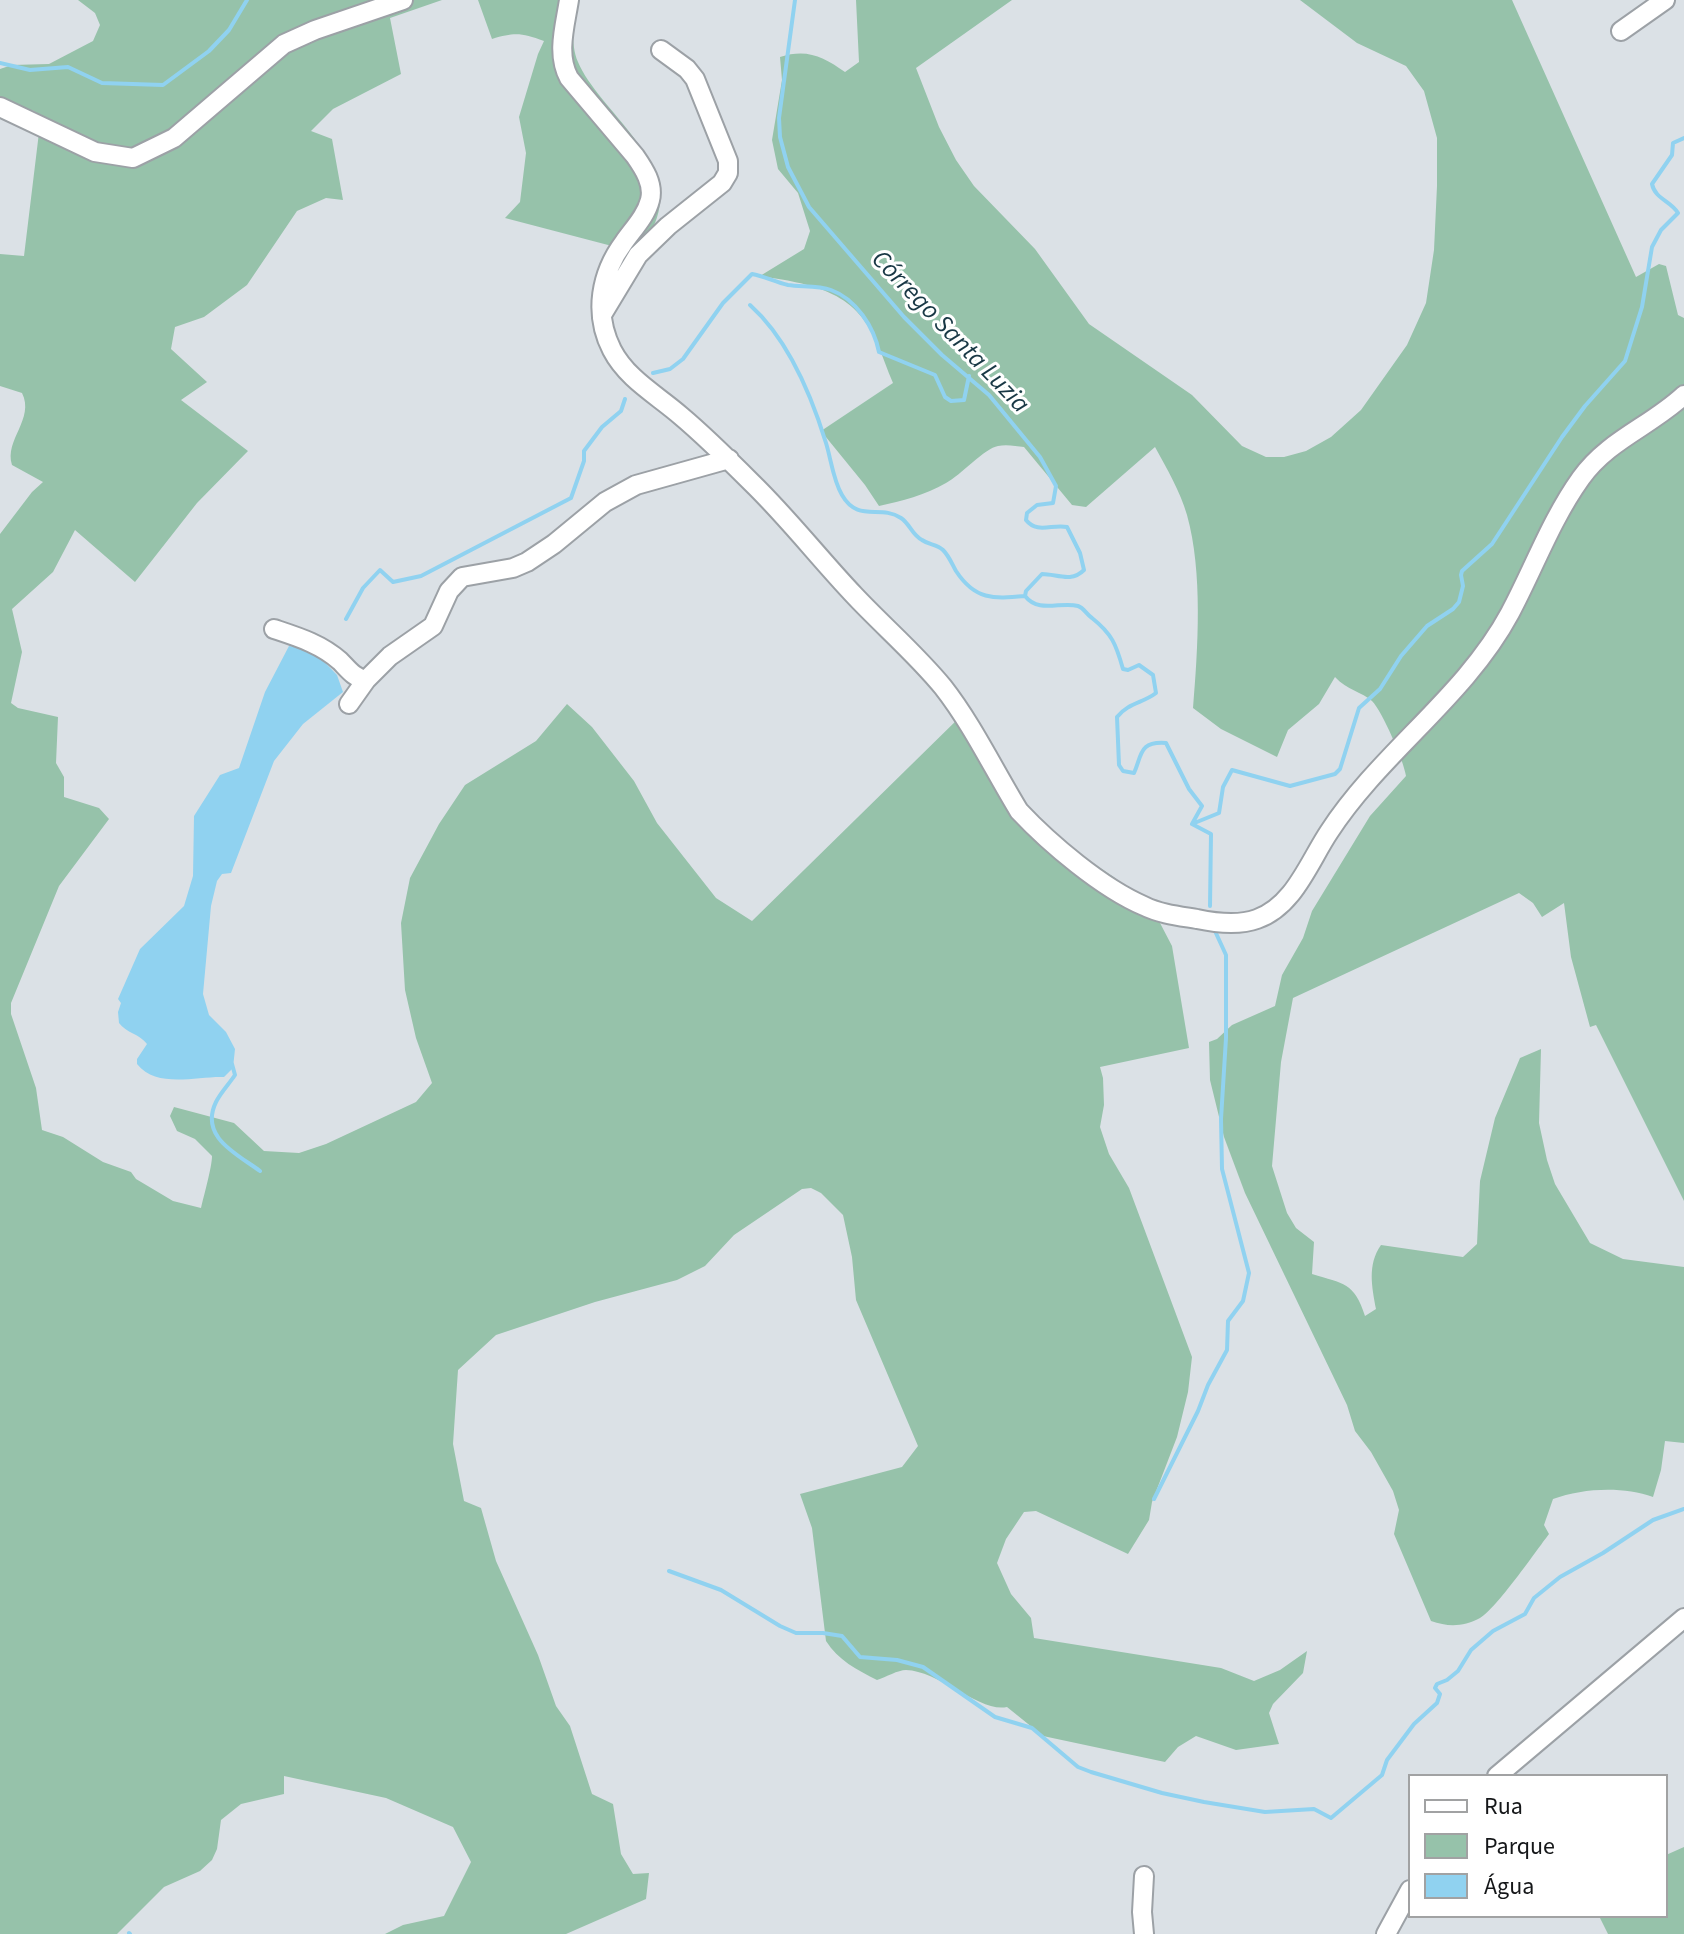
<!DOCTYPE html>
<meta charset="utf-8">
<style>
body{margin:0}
#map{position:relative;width:1684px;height:1934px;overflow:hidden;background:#dbe1e6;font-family:"Source Sans 3",sans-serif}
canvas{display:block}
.legend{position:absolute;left:1408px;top:1774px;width:260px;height:144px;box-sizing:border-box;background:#fff;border:2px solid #a1a2a3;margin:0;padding:10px 14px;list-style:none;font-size:24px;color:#151719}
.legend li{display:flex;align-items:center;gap:16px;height:40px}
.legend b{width:40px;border:2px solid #a1a2a3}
</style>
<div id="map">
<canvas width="1684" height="1934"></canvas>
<ul class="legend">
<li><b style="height:10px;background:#fff"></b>Rua</li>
<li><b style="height:22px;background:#96c2aa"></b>Parque</li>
<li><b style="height:22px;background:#90d2f0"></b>Água</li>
</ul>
</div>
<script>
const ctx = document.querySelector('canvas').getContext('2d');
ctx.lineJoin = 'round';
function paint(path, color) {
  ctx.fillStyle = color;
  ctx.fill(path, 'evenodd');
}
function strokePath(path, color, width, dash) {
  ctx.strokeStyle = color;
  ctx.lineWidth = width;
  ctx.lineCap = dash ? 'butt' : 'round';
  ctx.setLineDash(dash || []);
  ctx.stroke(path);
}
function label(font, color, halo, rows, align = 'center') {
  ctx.font = font + ' "Source Sans 3",sans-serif';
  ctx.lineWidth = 6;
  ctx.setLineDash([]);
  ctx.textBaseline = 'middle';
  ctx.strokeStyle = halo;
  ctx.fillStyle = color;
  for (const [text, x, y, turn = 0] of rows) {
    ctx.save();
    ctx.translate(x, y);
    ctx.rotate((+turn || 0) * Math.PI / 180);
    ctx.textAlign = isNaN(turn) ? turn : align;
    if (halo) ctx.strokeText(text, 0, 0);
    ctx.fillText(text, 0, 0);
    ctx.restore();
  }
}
paint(new Path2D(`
 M 78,0 L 442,0 L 390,18 L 401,74 L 333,109 L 311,131 L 332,139 L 343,200 L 326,198 L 297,211 L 247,285 L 204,317 L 175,327 L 171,349 L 207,382 L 181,400 L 248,451 L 197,503 L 135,582 L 75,530 L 53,572 L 12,609 L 22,652 L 11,703 L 18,708 L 58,717 L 56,763 L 64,777 L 64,797 L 99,808 L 109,819 L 59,886 L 11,1003 L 11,1014 L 36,1088 L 42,1130 L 63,1137 L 103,1162 L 131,1172 L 136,1179 L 173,1201 L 201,1208 C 204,1195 212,1167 212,1156 L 195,1139 L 177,1131 L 170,1116 L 174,1107 L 234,1123 L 264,1151 L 299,1153 L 326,1144 L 416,1102 L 432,1083 L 416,1038 L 405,990 L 401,923 L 410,878 L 439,824 L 465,785 L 536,741 L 567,704 L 592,727 L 634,781 L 657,823 L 716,898 L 752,921 L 963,714 L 1040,827 L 1115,878 L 1160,923 L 1172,946 L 1189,1048 L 1100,1067 L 1103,1078 L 1104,1105 L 1100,1127 L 1109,1154 L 1129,1188 L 1192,1357 L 1188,1392 L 1177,1437 L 1152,1502 L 1149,1520 L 1128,1554 L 1036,1511 L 1024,1512 L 1006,1539 L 997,1563 L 1011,1594 L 1031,1618 L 1034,1638 L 1221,1668 L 1254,1681 L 1280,1670 L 1307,1651 L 1303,1673 L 1273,1704 L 1269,1713 L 1279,1744 L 1236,1750 L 1196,1736 L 1178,1747 L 1165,1762 L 1043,1736 L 1007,1707 C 980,1713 940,1671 906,1670 C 898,1670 886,1677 877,1680 C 857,1670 838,1660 826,1641 L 812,1528 L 800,1494 L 902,1467 L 918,1446 L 856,1300 L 852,1257 L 843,1215 L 821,1193 L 811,1188 L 802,1189 L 734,1235 L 705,1266 L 677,1280 L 595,1302 L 496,1335 L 458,1370 L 453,1444 L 464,1501 L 481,1508 L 496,1561 L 538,1655 L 556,1706 L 570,1726 L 592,1794 L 613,1804 L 621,1854 L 633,1874 L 649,1873 L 646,1899 L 566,1934 L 385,1934 L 403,1925 L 444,1916 L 471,1862 L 453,1827 L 386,1798 L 284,1776 L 284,1794 L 241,1804 L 221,1820 L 217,1849 L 212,1860 L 200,1871 L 164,1887 L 117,1934 L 0,1934 L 0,534 L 32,492 L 43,482 L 12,465 C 4,440 35,419 22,393 L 0,386 L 0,254 L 24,256 L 41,116 L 34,111 L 0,102 L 0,69 L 12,65 L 49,64 L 93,41 L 100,25 L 95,13 Z
 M 478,0 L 575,0 C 574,20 570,43 578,62 C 598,110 682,163 655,223 C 651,233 638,242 631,251 L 505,218 L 520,202 L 526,153 L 519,117 L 538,54 L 544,41 C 522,33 515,32 492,39 Z
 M 856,0 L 1012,0 L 916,68 L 939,127 L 956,160 L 974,186 L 1035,249 L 1089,324 L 1192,395 L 1242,446 L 1266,457 L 1284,457 L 1306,451 L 1331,437 L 1361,410 L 1407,345 L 1426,303 L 1434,250 L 1437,186 L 1437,138 L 1424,91 L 1406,66 L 1357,43 L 1300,0 L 1512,0 L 1636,277 L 1659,264 L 1666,266 L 1678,315 L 1684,318 L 1684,1201 L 1596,1025 L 1590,1027 L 1571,957 L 1564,903 L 1542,917 L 1533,903 L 1519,893 L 1293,998 L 1281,1062 L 1272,1166 L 1287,1213 L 1296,1228 L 1314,1242 L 1312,1274 C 1344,1284 1354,1282 1365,1316 L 1376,1309 C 1372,1287 1367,1265 1381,1245 L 1463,1257 L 1477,1244 L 1480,1181 L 1495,1118 L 1520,1058 L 1541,1049 L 1539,1123 L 1547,1160 L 1555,1184 L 1590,1243 L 1623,1259 L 1684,1267 L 1684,1443 L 1665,1441 L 1661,1470 L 1653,1497 C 1623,1486 1583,1488 1553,1499 L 1544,1525 L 1549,1534 C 1536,1551 1496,1609 1480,1618 C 1463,1627 1448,1627 1431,1621 L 1394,1534 L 1399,1510 L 1393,1491 L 1371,1452 L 1355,1431 L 1347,1405 L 1245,1193 L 1224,1137 L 1210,1080 L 1209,1042 L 1217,1039 L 1232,1025 L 1275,1006 L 1282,975 L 1303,938 L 1312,911 L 1370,816 L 1406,776 C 1404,761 1382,711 1372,701 C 1362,692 1347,690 1335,677 L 1319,704 L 1288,730 L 1277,757 L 1221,729 L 1193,708 C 1198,649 1203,572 1187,515 C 1180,491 1167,469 1155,447 L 1086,507 L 1072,505 L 1024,447 C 1016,446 1006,444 998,446 C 985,448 961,475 946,483 C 925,495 902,501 879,506 L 865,485 L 821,431 L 893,383 C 887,370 883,356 877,343 C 855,290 811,284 760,276 L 804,249 L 810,231 L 798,193 L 778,169 L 772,140 L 782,80 L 780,57 C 807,48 824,57 845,72 L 859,62 Z
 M 1684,1847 L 1684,1934 L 1608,1934 L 1599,1916 L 1666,1916 L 1666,1855 Z`), '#96c2aa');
paint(new Path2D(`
 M 289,646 L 312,649 L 337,675 L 343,692 L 303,724 L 274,761 L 231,873 L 222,874 L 217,881 L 211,906 L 203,994 L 209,1015 L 226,1032 L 235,1049 L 233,1068 L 224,1077 C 196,1076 157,1089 137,1064 L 137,1059 L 147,1044 C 140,1034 126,1033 119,1023 L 118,1012 L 121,1003 L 118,999 L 140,949 L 184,906 L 193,876 L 194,816 L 220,775 L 239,768 L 265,692 Z`), '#90d2f0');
strokePath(new Path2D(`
 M 795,0 L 779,118 L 780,137 L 788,167 L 809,207 L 904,317 L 942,355 L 989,395 L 1040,457 L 1056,486 L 1053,503 L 1037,505 L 1027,513 L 1026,520 C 1037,534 1052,524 1067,527 L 1080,553 L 1084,570 C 1071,583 1057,574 1042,574 L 1026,591 L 1025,596
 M 0,63 L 30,70 L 68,67 L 102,83 L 163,85 L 209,51 L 229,30 L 247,0
 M 750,305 C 788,339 811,394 826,443 C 831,459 833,480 842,495 C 858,523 880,504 901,518 C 910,524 912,535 922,540 C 929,545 937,544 943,550 C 949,556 952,564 956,571 C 975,600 993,599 1025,596
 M 653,373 L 670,369 L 683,359 L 723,303 L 752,274 C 764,276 775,282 788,285 C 801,287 818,285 831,290 C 856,299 874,327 879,352 L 935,375 L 945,397 L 951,401 L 964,400 L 969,376
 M 1025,596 C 1039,614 1061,601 1078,606 C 1084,608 1086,614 1092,618 C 1112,634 1116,644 1123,669 L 1128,670 L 1139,665 L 1153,675 L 1156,693 C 1143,703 1128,703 1117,717 L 1119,765 L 1123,771 L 1134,773 C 1142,755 1139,741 1166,743 L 1189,789 L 1202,806 L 1192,824
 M 346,619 L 363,588 L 380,570 L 393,582 L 421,576 L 571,498 L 584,461 L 584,451 L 602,427 L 621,411 L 625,399
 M 1192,824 L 1219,813 L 1223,787 L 1232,770 L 1290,786 L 1335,774 L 1340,769 L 1359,708 L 1380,689 L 1401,656 L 1427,626 L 1453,609 L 1459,602 L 1463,586 L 1461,575 L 1462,571 L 1492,544 L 1562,437 L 1585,406 L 1625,361 L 1642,307 L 1652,247 L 1661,230 L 1678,213 C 1671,201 1655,199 1652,184 L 1672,155 L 1673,143 L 1684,138
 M 1192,824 L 1211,834 L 1210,906
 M 232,1064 L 235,1075 C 229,1084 221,1092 216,1102 C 199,1137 237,1154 260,1171
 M 1154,1499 L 1198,1411 L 1208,1385 L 1227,1350 L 1228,1321 L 1243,1301 L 1249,1273 L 1222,1169 L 1221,1119 L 1226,1038 L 1226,955 L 1215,931
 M 669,1571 L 721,1590 L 780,1626 L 796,1633 L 823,1633 L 842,1636 L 860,1657 L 897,1660 L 923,1667 L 995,1717 L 1032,1728 L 1078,1767 L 1091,1772 L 1162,1793 L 1204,1802 L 1265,1812 L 1314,1809 L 1331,1818 L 1382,1775 L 1387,1760 L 1414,1724 L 1437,1703 L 1440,1694 L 1435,1688 L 1437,1684 L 1447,1680 L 1458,1671 L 1471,1650 L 1493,1631 L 1525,1614 L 1534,1598 L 1560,1577 L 1603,1553 L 1653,1520 L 1684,1509
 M 129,1933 L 130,1934`), '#90d2f0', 4);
const minor = new Path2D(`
 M 569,0 C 565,26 556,54 569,78 L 635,156 C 644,169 654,184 650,200 C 646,216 633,229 624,242 C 601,273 593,313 612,350 C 627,379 657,395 681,416 C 706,437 729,460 752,483 C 788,518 819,558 854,595 C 883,626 916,654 943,687 C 972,724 994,770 1019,811 C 1050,844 1102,888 1144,906 C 1160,914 1179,916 1197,919 C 1216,923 1238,926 1257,919 C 1294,906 1309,862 1329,832 C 1381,752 1465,697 1510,613 C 1534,568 1551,520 1581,478 C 1608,440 1651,426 1684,395
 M 1621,31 L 1665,0
 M 0,107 L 95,152 L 133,158 L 174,138 L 284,44 L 315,30 L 403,0
 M 603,313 L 638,255 L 668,226 L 722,183 L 728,173 L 728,161 L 695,79 L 687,69 L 661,50
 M 274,629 C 298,637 321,644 340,661 C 348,669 354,678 366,680
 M 349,704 L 366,680 L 390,656 L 433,626 L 449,591 L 462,577 L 513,568 L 527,562 L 554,544 L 605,502 L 636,485 L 729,459
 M 1497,1776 L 1684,1618
 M 1144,1876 L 1142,1912 L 1144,1934
 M 1386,1934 L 1410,1890`);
strokePath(minor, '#9ca1a6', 22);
strokePath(minor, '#fff', 18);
label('italic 26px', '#193845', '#fff', [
 ["Córrego Santa Luzia",949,333,46]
]);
</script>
